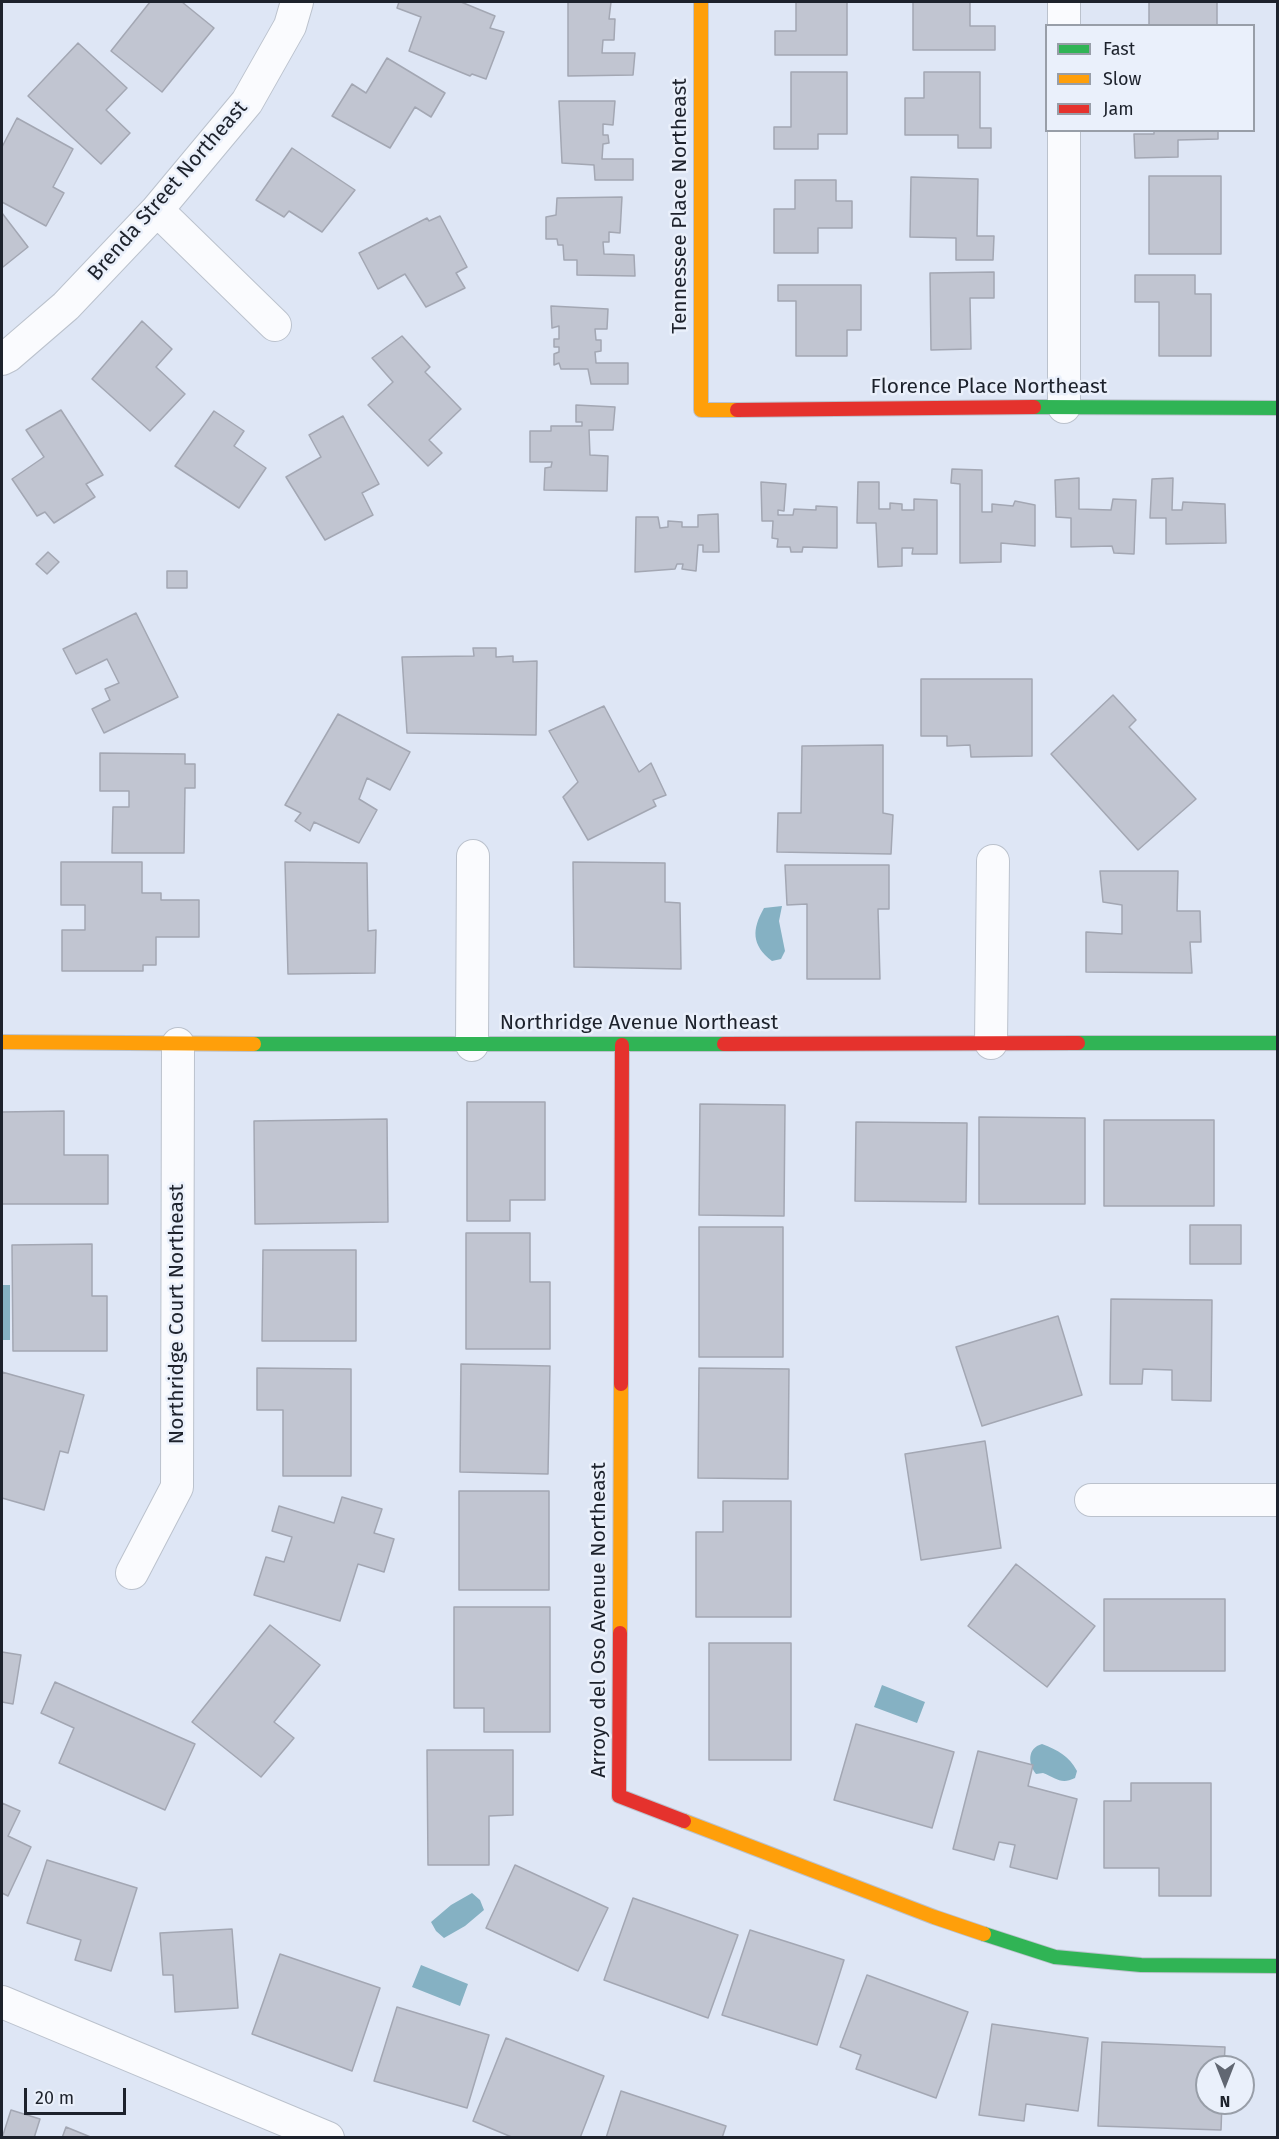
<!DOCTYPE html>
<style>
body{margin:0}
#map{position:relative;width:1279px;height:2139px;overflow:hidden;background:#dee6f5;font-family:"Fira Sans",sans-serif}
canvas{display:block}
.frame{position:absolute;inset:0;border:3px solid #1d222c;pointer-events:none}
.legend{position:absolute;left:1045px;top:24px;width:210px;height:108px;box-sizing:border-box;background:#eaf0fb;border:2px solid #989ea8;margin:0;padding:8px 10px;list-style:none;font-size:18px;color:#1d222c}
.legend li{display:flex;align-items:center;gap:12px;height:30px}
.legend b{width:30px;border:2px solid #989ea8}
.north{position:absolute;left:1195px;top:2055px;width:60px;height:60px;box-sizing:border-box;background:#eaf0fb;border:2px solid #989ea8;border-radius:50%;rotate:180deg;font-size:16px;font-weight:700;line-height:24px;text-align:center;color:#1d222c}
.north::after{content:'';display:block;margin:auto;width:21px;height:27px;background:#616772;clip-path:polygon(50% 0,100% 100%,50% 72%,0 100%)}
.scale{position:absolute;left:24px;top:2088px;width:102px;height:27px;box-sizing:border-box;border:3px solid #1d222c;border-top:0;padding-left:8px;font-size:18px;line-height:21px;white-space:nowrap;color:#1d222c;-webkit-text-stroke:4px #eaf0fb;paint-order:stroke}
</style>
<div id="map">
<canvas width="1279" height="2139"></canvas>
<div class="frame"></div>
<ul class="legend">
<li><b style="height:8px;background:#30b455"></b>Fast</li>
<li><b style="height:8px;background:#ff9f0a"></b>Slow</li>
<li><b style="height:8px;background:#e5322d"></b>Jam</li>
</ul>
<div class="north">N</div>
<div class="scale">20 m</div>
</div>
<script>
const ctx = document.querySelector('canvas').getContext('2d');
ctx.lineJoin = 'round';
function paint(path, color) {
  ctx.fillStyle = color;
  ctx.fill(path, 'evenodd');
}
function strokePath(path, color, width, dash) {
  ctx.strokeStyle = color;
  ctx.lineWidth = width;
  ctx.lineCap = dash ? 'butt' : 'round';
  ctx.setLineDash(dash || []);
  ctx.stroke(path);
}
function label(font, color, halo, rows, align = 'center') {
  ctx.font = font + ' "Fira Sans",sans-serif';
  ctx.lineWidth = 5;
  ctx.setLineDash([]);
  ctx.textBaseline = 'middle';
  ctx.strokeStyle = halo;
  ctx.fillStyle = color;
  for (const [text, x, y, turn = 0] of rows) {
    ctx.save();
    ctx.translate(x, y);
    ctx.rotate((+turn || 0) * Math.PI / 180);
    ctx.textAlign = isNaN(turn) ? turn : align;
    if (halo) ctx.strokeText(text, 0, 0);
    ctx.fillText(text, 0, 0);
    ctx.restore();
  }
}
paint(new Path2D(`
 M 782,906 L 779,921 L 785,951 L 781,959 L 772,961 C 751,945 752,929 764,908 Z
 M 2,1285 L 10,1285 L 10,1340 L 2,1340 Z
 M 882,1685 L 925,1702 L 917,1723 L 874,1707 Z
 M 1042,1744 C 1058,1750 1069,1756 1077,1771 L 1075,1778 C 1061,1785 1056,1778 1043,1773 L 1036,1774 C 1028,1764 1027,1748 1042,1744 Z
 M 472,1893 L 480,1900 L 484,1910 L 465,1926 L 444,1938 L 436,1931 L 431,1922 L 451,1905 Z
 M 421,1965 L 468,1984 L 460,2006 L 412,1987 Z`), '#85b1c3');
const building = new Path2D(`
 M 150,2 L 182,2 L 214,28 L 162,92 L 111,51 Z
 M 399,2 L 461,2 L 495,16 L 490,28 L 504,32 L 486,79 L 472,74 L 470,76 L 409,51 L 421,17 L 397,8 Z
 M 568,2 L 611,2 L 609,19 L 615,19 L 614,40 L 603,40 L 602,53 L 635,53 L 633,75 L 568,76 Z
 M 796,2 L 847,2 L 847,55 L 775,55 L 775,31 L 796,31 Z
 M 913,2 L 970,2 L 970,26 L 995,26 L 995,50 L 913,50 Z
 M 1149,2 L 1217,2 L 1217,26 L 1149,26 Z
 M 78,43 L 127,88 L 106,110 L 130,133 L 101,164 L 28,96 Z
 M 387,58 L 445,93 L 431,117 L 415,107 L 390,148 L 332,116 L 352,84 L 366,93 Z
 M 791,72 L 847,72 L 847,134 L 818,134 L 818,149 L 774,149 L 774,127 L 791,127 Z
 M 924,72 L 980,72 L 980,128 L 991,128 L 991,148 L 958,148 L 958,135 L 905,135 L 905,98 L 924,98 Z
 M 559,101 L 615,101 L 613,125 L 603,124 L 603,135 L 608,135 L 609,143 L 603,144 L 602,159 L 633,159 L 633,180 L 595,180 L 594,165 L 562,163 Z
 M 17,118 L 73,149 L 53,187 L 64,193 L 46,226 L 2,202 L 2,147 Z
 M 1154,130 L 1218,130 L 1218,139 L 1178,140 L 1178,157 L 1135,158 L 1134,134 L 1154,134 Z
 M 292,148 L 355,190 L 322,232 L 289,211 L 284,217 L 256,200 Z
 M 1149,176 L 1221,176 L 1221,254 L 1149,254 Z
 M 911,177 L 978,179 L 977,236 L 994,236 L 993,260 L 956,260 L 956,238 L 910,237 Z
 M 795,180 L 836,180 L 836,201 L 852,201 L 852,228 L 818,228 L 818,253 L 774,253 L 774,209 L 795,209 Z
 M 622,197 L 620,233 L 609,232 L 609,242 L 603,242 L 604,254 L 634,255 L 635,276 L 577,275 L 577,260 L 564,260 L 563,245 L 558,245 L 557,239 L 546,239 L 546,217 L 556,215 L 557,198 Z
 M 2,213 L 28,247 L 3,267 L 2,265 Z
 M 440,216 L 467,267 L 456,273 L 465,288 L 426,307 L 405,274 L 378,289 L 359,253 L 427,218 L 429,221 Z
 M 994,272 L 994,298 L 970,298 L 971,349 L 931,350 L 930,273 Z
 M 1135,275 L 1195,275 L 1195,294 L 1211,294 L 1211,356 L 1159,356 L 1159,302 L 1135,302 Z
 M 778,285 L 861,285 L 861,330 L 847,330 L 847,356 L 796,356 L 796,301 L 778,301 Z
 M 551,306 L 608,309 L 607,329 L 595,329 L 596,340 L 601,340 L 601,351 L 595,352 L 596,363 L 628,363 L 628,384 L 591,384 L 588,369 L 561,369 L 559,363 L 554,365 L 554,354 L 559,352 L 559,347 L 554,347 L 554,339 L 559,339 L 559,326 L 552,328 Z
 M 142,321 L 172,349 L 156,367 L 185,394 L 150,431 L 92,379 Z
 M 402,336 L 430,367 L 425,372 L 461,409 L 429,440 L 442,453 L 428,466 L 368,405 L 393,382 L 372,358 Z
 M 576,405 L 615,407 L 613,430 L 589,430 L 590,455 L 608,456 L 607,491 L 544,490 L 545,468 L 551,467 L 552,462 L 530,462 L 530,431 L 551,431 L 551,426 L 582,426 L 582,422 L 576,422 Z
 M 61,410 L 103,475 L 86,484 L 95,497 L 54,523 L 45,512 L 37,516 L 12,479 L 44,457 L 26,430 Z
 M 214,411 L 244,431 L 234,446 L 266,468 L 239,508 L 175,466 Z
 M 343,416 L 379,484 L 362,493 L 373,515 L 325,540 L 286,477 L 321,457 L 309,435 Z
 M 952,469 L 982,470 L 982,512 L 992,512 L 992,504 L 1013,506 L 1015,501 L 1035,505 L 1035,546 L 1001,543 L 1001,562 L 960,563 L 960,484 L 951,483 Z
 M 1079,478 L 1079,509 L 1111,510 L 1113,499 L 1136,500 L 1134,554 L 1114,553 L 1112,546 L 1071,547 L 1071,518 L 1056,517 L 1055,480 Z
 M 1173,478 L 1172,510 L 1182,510 L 1183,502 L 1225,504 L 1226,543 L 1166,544 L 1166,518 L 1150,518 L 1152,479 Z
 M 761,482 L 786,484 L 784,511 L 778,510 L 778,515 L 793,515 L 794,509 L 816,510 L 816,506 L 837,507 L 837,548 L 803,547 L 802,552 L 791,552 L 790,547 L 777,547 L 778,539 L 772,538 L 773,521 L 762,521 Z
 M 858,482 L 879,482 L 879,509 L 890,509 L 890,503 L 902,504 L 902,510 L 914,510 L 914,499 L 937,500 L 937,554 L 912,554 L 913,548 L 902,548 L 902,566 L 878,567 L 876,523 L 857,523 Z
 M 718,514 L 719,552 L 703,552 L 703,545 L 698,545 L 696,571 L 682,569 L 683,564 L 677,564 L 675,569 L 635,572 L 636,517 L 658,517 L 660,528 L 668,527 L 668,521 L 682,522 L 682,527 L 698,527 L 698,515 Z
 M 48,552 L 59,562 L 47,574 L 36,564 Z
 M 167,571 L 187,571 L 187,588 L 167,588 Z
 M 136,613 L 178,697 L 104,733 L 92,709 L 110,700 L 105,689 L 119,683 L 107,659 L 76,674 L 63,649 Z
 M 473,648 L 496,648 L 496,657 L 513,656 L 513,662 L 537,661 L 536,735 L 407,733 L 402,657 L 474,656 Z
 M 921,679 L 1032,679 L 1032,756 L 971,757 L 970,745 L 947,746 L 947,736 L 921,736 Z
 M 1113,695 L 1136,720 L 1129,727 L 1196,799 L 1138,850 L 1051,754 Z
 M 604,706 L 639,772 L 651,763 L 666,795 L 653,800 L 656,806 L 588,840 L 563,797 L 578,782 L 549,731 Z
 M 338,714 L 410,752 L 390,790 L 367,778 L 359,799 L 377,810 L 359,843 L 314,822 L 310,831 L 295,821 L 301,813 L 285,805 Z
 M 883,745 L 883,813 L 893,815 L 891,854 L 777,852 L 778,813 L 801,813 L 802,746 Z
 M 100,753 L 185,754 L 185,764 L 195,764 L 195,788 L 185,788 L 184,853 L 112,853 L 113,807 L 129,807 L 129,791 L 100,791 Z
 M 61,862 L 142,862 L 142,893 L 161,893 L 161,900 L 199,900 L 199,937 L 156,937 L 156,965 L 143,965 L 143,971 L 62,971 L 62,930 L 85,930 L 85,905 L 61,905 Z
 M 285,862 L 367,863 L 368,931 L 376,930 L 375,973 L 288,974 Z
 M 573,862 L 665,863 L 665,902 L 680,903 L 681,969 L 574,967 Z
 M 785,865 L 889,865 L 889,909 L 878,909 L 880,979 L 807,979 L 807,904 L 787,905 Z
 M 1100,871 L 1178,871 L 1177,911 L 1200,911 L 1201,942 L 1190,942 L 1192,973 L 1086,972 L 1086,932 L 1122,934 L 1122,905 L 1103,902 Z
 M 467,1102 L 545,1102 L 545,1200 L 510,1200 L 510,1221 L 467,1221 Z
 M 700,1104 L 785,1105 L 784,1216 L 699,1215 Z
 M 64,1111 L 64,1155 L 108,1155 L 108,1204 L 2,1204 L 2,1112 Z
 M 979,1117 L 1085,1118 L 1085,1204 L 979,1204 Z
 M 387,1119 L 388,1222 L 255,1224 L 254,1121 Z
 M 1104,1120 L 1214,1120 L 1214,1206 L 1104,1206 Z
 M 856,1122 L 967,1123 L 966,1202 L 855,1201 Z
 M 1190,1225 L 1241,1225 L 1241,1264 L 1190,1264 Z
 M 699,1227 L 783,1227 L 783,1357 L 699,1357 Z
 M 466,1233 L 530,1233 L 530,1282 L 550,1282 L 550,1349 L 466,1349 Z
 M 92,1244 L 92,1296 L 107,1296 L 107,1351 L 13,1351 L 12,1245 Z
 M 263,1250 L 356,1250 L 356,1341 L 262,1341 Z
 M 1111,1299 L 1212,1300 L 1211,1401 L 1172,1400 L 1172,1370 L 1143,1369 L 1142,1384 L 1110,1384 Z
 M 1058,1316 L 1082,1395 L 982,1426 L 956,1347 Z
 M 461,1364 L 550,1366 L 548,1474 L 460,1472 Z
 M 257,1368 L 351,1369 L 351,1476 L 283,1476 L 283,1410 L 257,1410 Z
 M 699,1368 L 789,1369 L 788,1479 L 698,1478 Z
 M 2,1372 L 84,1395 L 68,1453 L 60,1451 L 44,1510 L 2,1498 Z
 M 985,1441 L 1001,1548 L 921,1560 L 905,1454 Z
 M 459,1491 L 549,1491 L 549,1590 L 459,1590 Z
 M 342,1497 L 382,1509 L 374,1533 L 394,1539 L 384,1572 L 358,1564 L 340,1621 L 254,1595 L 266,1557 L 284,1562 L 292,1537 L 272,1531 L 279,1506 L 334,1523 Z
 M 723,1501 L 791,1501 L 791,1617 L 696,1617 L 696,1532 L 723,1532 Z
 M 1016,1564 L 1095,1626 L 1047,1687 L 968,1626 Z
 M 1104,1599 L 1225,1599 L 1225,1671 L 1104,1671 Z
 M 454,1607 L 550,1607 L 550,1732 L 484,1732 L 484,1708 L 454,1708 Z
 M 270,1625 L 320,1665 L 274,1722 L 294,1738 L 261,1777 L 192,1722 Z
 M 709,1643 L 791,1643 L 791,1760 L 709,1760 Z
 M 2,1652 L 21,1655 L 13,1704 L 2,1702 Z
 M 55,1682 L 195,1744 L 165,1810 L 59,1763 L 74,1728 L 41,1713 Z
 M 856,1724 L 954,1752 L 932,1828 L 834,1800 Z
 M 427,1750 L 513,1750 L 513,1815 L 489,1816 L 489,1865 L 428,1865 Z
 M 978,1751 L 1033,1765 L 1028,1786 L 1077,1799 L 1057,1879 L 1010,1867 L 1015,1845 L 999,1842 L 994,1860 L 953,1849 Z
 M 1131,1783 L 1211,1783 L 1211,1896 L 1159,1896 L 1159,1868 L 1104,1868 L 1104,1801 L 1131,1801 Z
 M 2,1803 L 20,1811 L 8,1836 L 31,1847 L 8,1896 L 2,1893 Z
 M 47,1860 L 137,1888 L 111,1971 L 75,1960 L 81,1940 L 27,1923 Z
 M 515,1865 L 608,1908 L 578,1971 L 486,1928 Z
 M 633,1898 L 738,1935 L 708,2018 L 604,1980 Z
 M 232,1929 L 238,2008 L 175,2012 L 173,1975 L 163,1975 L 160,1933 Z
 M 750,1930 L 844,1960 L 817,2045 L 722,2015 Z
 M 280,1954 L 380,1988 L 352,2071 L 252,2034 Z
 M 867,1975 L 968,2012 L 936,2098 L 856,2069 L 861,2055 L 840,2047 Z
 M 397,2007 L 489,2035 L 467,2108 L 374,2081 Z
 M 992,2024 L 1088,2038 L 1078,2111 L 1026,2104 L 1024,2121 L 979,2115 Z
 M 506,2038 L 604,2076 L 580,2138 L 514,2138 L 473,2121 Z
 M 1102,2042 L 1225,2047 L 1224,2067 L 1207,2067 L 1207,2103 L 1222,2103 L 1221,2130 L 1098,2126 Z
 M 621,2091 L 726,2126 L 722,2138 L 606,2138 Z
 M 11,2110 L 40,2119 L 34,2138 L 2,2138 Z
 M 66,2127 L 93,2138 L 62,2138 Z`);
paint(building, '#c1c5d1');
strokePath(building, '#a3a7b3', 1.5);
const street = new Path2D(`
 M 1064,2 L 1064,26
 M 1064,130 L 1064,407
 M 157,210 L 275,325
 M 2,359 L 8,356 L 66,306 L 157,210 L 247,102 L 290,26 L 297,2
 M 991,1043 L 993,861
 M 472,1045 L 473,856
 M 1091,1500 L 1278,1500
 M 132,1573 L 177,1487 L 178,1044
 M 2,2002 L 328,2138`);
const fast = new Path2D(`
 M 1034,407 L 1278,408
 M 1078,1043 L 1278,1043
 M 254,1044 L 724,1044
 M 984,1934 L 1055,1957 L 1141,1965 L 1278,1966`);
const slow = new Path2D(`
 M 701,2 L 701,410 L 737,410
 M 2,1042 L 254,1044
 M 620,1633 L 621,1384
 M 684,1821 L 934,1917 L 984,1934`);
const jam = new Path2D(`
 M 737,410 L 1034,407
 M 724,1044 L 1078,1043
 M 621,1384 L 622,1045
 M 620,1633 L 619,1796 L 684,1821`);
strokePath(street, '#bbc2cd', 34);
strokePath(fast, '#bbc2cd', 16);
strokePath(slow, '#bbc2cd', 16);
strokePath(jam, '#bbc2cd', 16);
strokePath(street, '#fafbfe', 32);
strokePath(fast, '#30b455', 14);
strokePath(slow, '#ff9f0a', 14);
strokePath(jam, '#e5322d', 14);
label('21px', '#1d222c', '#eaf0fb', [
 ["Brenda Street Northeast",168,191,-49],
 ["Tennessee Place Northeast",680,206,-90],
 ["Florence Place Northeast",989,387],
 ["Northridge Avenue Northeast",639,1023],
 ["Northridge Court Northeast",177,1314,-90],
 ["Arroyo del Oso Avenue Northeast",599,1620,-90]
]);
</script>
